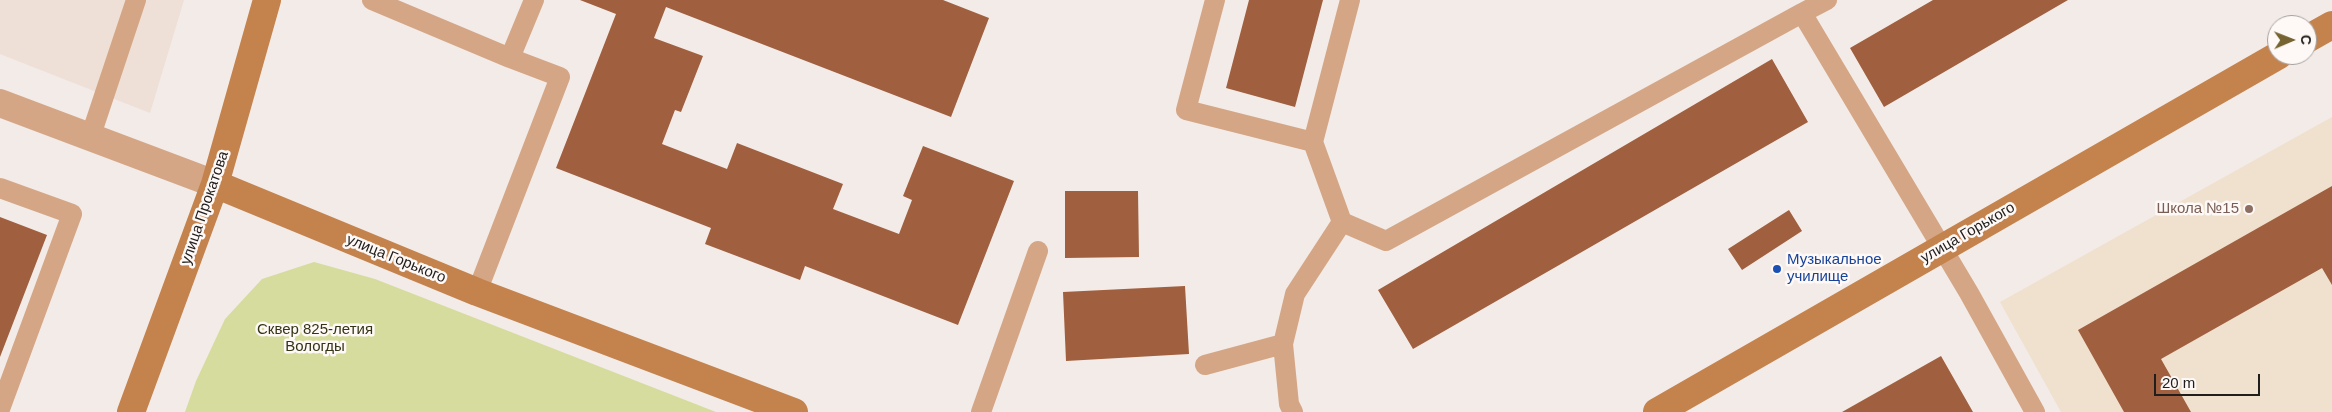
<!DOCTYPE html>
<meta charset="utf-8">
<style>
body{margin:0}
#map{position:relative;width:2332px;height:412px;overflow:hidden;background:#f3ebe7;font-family:Helvetica,sans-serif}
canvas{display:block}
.north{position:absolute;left:2267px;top:15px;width:50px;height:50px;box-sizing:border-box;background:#fef9f7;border:1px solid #a5a19f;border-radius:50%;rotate:89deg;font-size:14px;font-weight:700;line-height:20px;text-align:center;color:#201e1c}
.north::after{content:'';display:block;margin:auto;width:18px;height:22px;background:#756331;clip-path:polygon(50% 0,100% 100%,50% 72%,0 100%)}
.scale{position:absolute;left:2154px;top:374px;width:106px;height:22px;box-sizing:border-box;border:2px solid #201e1c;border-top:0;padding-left:6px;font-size:15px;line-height:18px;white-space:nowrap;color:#201e1c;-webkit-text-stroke:4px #fef9f7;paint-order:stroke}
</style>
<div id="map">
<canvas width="2332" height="412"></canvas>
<div class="north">С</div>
<div class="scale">20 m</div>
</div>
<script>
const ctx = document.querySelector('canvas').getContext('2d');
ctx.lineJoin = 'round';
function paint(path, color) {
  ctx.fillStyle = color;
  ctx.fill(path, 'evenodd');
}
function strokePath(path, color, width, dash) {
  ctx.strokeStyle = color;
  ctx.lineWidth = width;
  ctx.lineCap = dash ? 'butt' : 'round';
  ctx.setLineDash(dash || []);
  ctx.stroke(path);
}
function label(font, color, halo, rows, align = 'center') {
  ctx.font = font + ' Helvetica,sans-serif';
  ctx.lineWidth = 5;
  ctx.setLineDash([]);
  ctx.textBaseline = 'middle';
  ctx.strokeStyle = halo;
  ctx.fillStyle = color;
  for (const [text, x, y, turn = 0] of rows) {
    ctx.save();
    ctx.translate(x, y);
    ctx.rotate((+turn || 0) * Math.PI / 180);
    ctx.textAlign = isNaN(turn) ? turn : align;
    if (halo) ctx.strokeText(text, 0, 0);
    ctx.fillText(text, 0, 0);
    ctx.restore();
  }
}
paint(new Path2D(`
 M 0,0 L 184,0 L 150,113 L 0,54 Z`), '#eedfd7');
paint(new Path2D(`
 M 2332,117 L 2332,412 L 2061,412 L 2000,302 Z`), '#f0e0ce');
paint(new Path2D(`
 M 314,262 L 375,279 L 716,412 L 185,412 L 196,381 L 225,319 L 262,279 Z`), '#d6dc9d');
paint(new Path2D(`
 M 580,0 L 943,0 L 989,18 L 951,117 L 666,7 L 654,38 L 703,56 L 681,112 L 675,110 L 662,144 L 727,169 L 737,143 L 843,184 L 833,209 L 899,234 L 912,200 L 903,196 L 923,146 L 1014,181 L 958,325 L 805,266 L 800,280 L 705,244 L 711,228 L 556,168 L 616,14 Z
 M 1249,0 L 1323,0 L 1295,107 L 1226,88 Z
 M 1933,0 L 2068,0 L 1884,107 L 1850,48 Z
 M 1772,59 L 1808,122 L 1413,349 L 1378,290 Z
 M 2332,186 L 2332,285 L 2322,268 L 2161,359 L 2191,412 L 2124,412 L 2078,330 Z
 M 1065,191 L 1138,191 L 1139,257 L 1065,258 Z
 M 1789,210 L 1802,231 L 1742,270 L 1728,249 Z
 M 0,217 L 47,235 L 0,357 Z
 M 1185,286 L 1189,354 L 1066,361 L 1063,292 Z
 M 1941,356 L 1973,412 L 1842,412 Z`), '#a05f3e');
strokePath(new Path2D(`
 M 372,0 L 510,58
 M 1215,0 L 1186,110 L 1313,142
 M 1350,0 L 1313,142 L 1342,222 L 1386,241 L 1802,13 L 1969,293 L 2035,412
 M 1802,13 L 1827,0
 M 90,138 L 136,0
 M 0,188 L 72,214 L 0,409
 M 477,292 L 560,77 L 510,58 L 534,0
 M 1205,365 L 1283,344
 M 981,412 L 1038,251
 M 1293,412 L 1289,404 L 1283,344 L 1295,294 L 1342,222`), '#d4a685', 20);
strokePath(new Path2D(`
 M 0,103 L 215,184`), '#d4a685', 28);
strokePath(new Path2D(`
 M 2307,39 L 2332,25
 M 215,184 L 477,292 L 794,412
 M 131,412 L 215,184 L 267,0
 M 1657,412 L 2279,55`), '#c4824d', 28);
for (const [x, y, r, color] of [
 [2249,209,5,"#8d6e63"],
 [1777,269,5,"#1a4fb4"]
]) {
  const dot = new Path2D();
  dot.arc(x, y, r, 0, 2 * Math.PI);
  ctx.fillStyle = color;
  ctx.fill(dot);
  strokePath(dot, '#fef9f7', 2);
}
label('15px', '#201e1c', '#fef9f7', [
 ["улица Прокатова",205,208,-71],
 ["улица Горького",1968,233,-30],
 ["улица Горького",396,259,22]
]);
label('15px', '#785e54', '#fef9f7', [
 ["Школа №15",2239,209]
], 'right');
label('15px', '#164399', '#fef9f7', [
 ["Музыкальное",1787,260],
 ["училище",1787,277]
], 'left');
label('15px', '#333515', '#fef9f7', [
 ["Сквер 825-летия",315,330],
 ["Вологды",315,347]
]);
</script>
